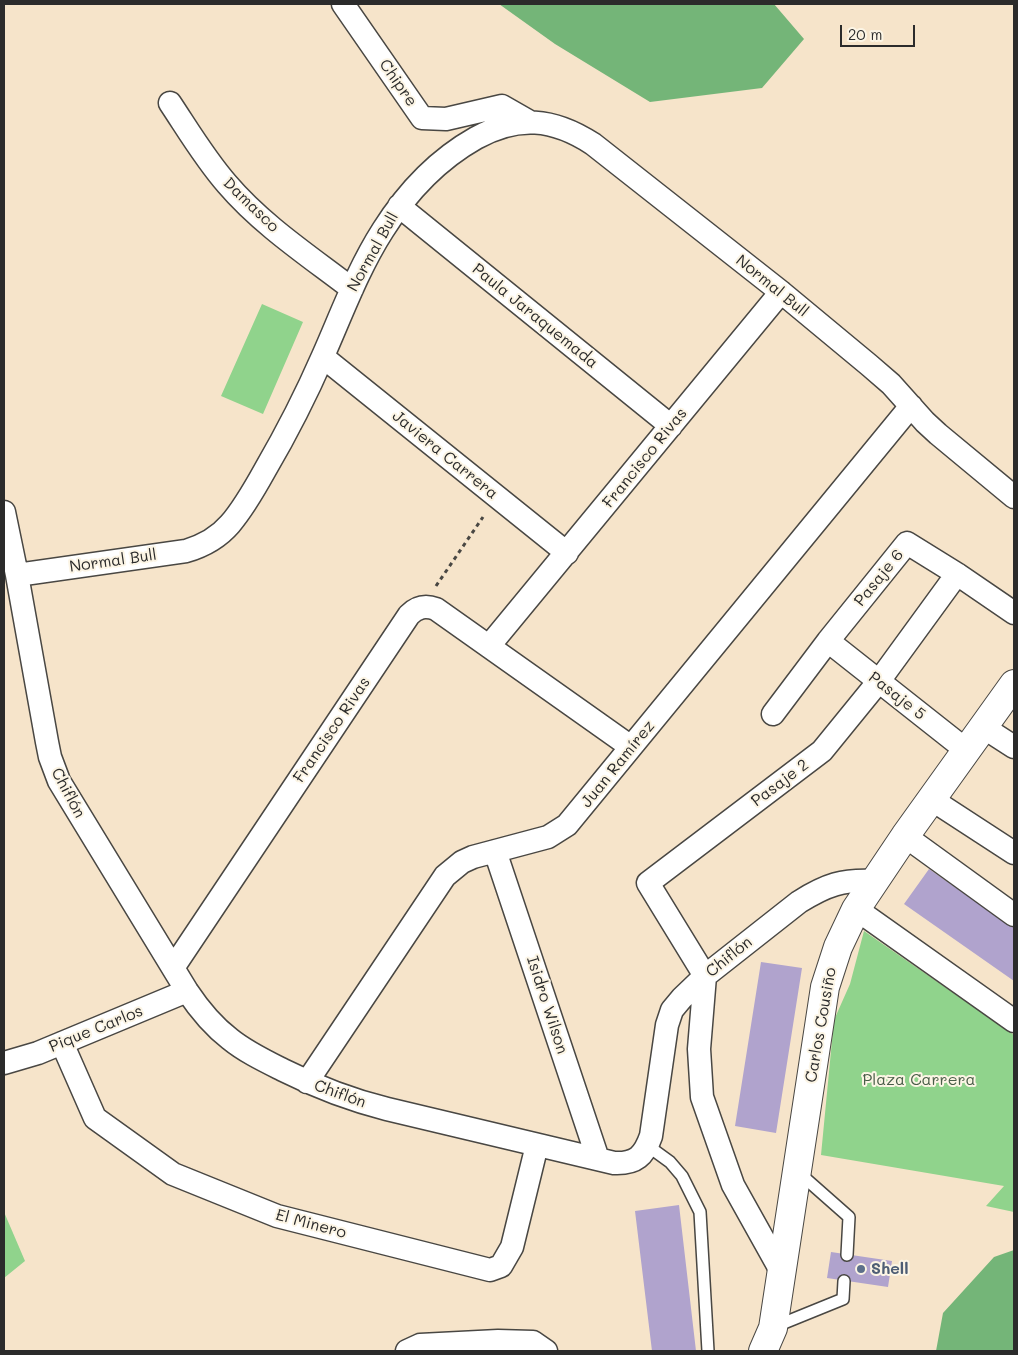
<!DOCTYPE html>
<meta charset="utf-8">
<style>
body{margin:0}
#map{position:relative;width:1018px;height:1355px;overflow:hidden;background:#f6e4ca;font-family:Mali,sans-serif}
canvas{display:block}
.frame{position:absolute;inset:0;border:5px solid #2b2b2b;pointer-events:none}
.scale{position:absolute;left:840px;top:25px;width:75px;height:22px;box-sizing:border-box;border:2px solid #2b2b2b;border-top:0;padding-left:6px;font-size:15px;line-height:18px;white-space:nowrap;color:#2b2b2b;-webkit-text-stroke:4px #fcf5e5;paint-order:stroke}
</style>
<div id="map">
<canvas width="1018" height="1355"></canvas>
<div class="frame"></div>
<div class="scale">20 m</div>
</div>
<script>
const ctx = document.querySelector('canvas').getContext('2d');
ctx.lineJoin = 'round';
function paint(path, color) {
  ctx.fillStyle = color;
  ctx.fill(path, 'evenodd');
}
function strokePath(path, color, width, dash) {
  ctx.strokeStyle = color;
  ctx.lineWidth = width;
  ctx.lineCap = dash ? 'butt' : 'round';
  ctx.setLineDash(dash || []);
  ctx.stroke(path);
}
function label(font, color, halo, rows, align = 'center') {
  ctx.font = font + ' Mali,sans-serif';
  ctx.lineWidth = 4;
  ctx.setLineDash([]);
  ctx.textBaseline = 'middle';
  ctx.strokeStyle = halo;
  ctx.fillStyle = color;
  for (const [text, x, y, turn = 0] of rows) {
    ctx.save();
    ctx.translate(x, y);
    ctx.rotate((+turn || 0) * Math.PI / 180);
    ctx.textAlign = isNaN(turn) ? turn : align;
    if (halo) ctx.strokeText(text, 0, 0);
    ctx.fillText(text, 0, 0);
    ctx.restore();
  }
}
paint(new Path2D(`
 M 262,304 L 303,322 L 263,414 L 221,396 Z
 M 864,931 L 1014,1035 L 1014,1212 L 986,1206 L 1004,1186 L 821,1155 L 834,1020 L 850,984 Z
 M 4,1212 L 25,1261 L 4,1278 Z`), '#90d38c');
paint(new Path2D(`
 M 499,4 L 774,4 L 804,39 L 762,88 L 650,102 L 555,44 Z
 M 1014,1250 L 1014,1351 L 936,1351 L 943,1313 L 994,1257 Z`), '#74b578');
paint(new Path2D(`
 M 929,869 L 1014,928 L 1014,981 L 904,904 Z
 M 761,962 L 802,968 L 776,1133 L 735,1126 Z
 M 679,1205 L 696,1351 L 652,1351 L 635,1211 Z
 M 831,1252 L 892,1261 L 888,1287 L 827,1278 Z`), '#b0a3cd');
const service = new Path2D(`
 M 648,1146 L 670,1162 L 682,1176 L 700,1212 L 708,1351
 M 798,1172 L 849,1217 L 847,1255
 M 774,1327 L 843,1299 L 844,1281`);
const minor = new Path2D(`
 M 343,4 L 422,118 L 446,119 L 502,106 L 530,122
 M 170,103 C 188,130 205,159 227,184 C 262,225 309,256 352,289
 M 399,206 L 671,426
 M 323,357 L 567,553
 M 4,512 L 17,575 L 47,742 L 50,757 L 59,781 L 187,991 C 199,1009 213,1026 230,1039 C 246,1052 265,1061 283,1070 C 317,1087 351,1100 387,1109 L 614,1163 C 636,1164 644,1156 651,1136 L 667,1025 L 672,1010 L 682,998 L 705,976 L 799,902 C 826,885 843,879 875,881
 M 17,575 L 186,551 C 203,546 218,538 230,524 C 243,509 255,488 265,470 C 286,434 306,395 323,356 C 342,313 358,269 383,230 C 407,192 437,160 476,138 C 518,115 553,118 593,144 L 781,292 L 869,365 L 891,384 L 925,422 L 938,434 L 1014,497
 M 828,641 L 966,750
 M 489,646 L 781,292
 M 773,714 L 828,641 L 907,543 L 957,574 L 1014,613
 M 983,727 L 1014,747
 M 931,799 L 1014,853
 M 905,836 L 1014,915
 M 495,851 L 598,1159
 M 856,909 L 1014,1021
 M 173,968 L 409,615 C 417,607 425,605 436,609 L 631,747
 M 62,1043 L 95,1118 L 173,1174 L 277,1216 L 490,1270 L 501,1266 L 512,1247 L 537,1145
 M 4,1063 L 38,1053 L 187,991
 M 307,1082 L 445,876 L 462,862 L 473,857 L 548,837 L 567,825 L 911,406
 M 781,1271 L 733,1185 L 702,1097 L 699,1049 L 705,976 L 648,883 L 822,751 L 879,681 L 957,574
 M 407,1351 L 420,1345 L 498,1341 L 533,1342 L 546,1351`);
const secondary = new Path2D(`
 M 763,1351 L 773,1328 L 825,987 L 838,947 L 856,909 L 905,836 L 1014,684`);
strokePath(service, '#494743', 14);
strokePath(minor, '#494743', 25);
strokePath(secondary, '#494743', 30);
strokePath(new Path2D(`
 M 436,586 L 483,517`), '#494743', 3, [4, 4]);
strokePath(service, '#fff', 11);
strokePath(minor, '#fff', 22);
strokePath(secondary, '#fff', 28);
for (const [x, y, r, color] of [
 [861,1269,5,"#5c6f8a"]
]) {
  const dot = new Path2D();
  dot.arc(x, y, r, 0, 2 * Math.PI);
  ctx.fillStyle = color;
  ctx.fill(dot);
  strokePath(dot, '#fcf5e5', 2);
}
label('16px', '#2b2b2b', '#fcf5e5', [
 ["Chipre",398,83,55],
 ["Damasco",251,205,44],
 ["Normal Bull",373,252,-61],
 ["Normal Bull",772,286,39],
 ["Paula Jaraquemada",535,316,39],
 ["Javiera Carrera",445,455,39],
 ["Francisco Rivas",645,458,-51],
 ["Normal Bull",113,561,-8],
 ["Pasaje 6",879,578,-51],
 ["Pasaje 5",897,696,38],
 ["Francisco Rivas",332,730,-56],
 ["Juan Ramírez",618,764,-51],
 ["Pasaje 2",780,783,-37],
 ["Chiflón",68,793,62],
 ["Chiflón",729,957,-39],
 ["Isidro Wilson",547,1005,72],
 ["Carlos Cousiño",821,1025,-80],
 ["Pique Carlos",96,1029,-22],
 ["Chiflón",340,1094,20],
 ["El Minero",311,1224,15]
]);
label('16px', '#495d48', '#fcf5e5', [
 ["Plaza Carrera",919,1080]
]);
label('bold 16px', '#4e5e75', '#fcf5e5', [
 ["Shell",871,1269]
], 'left');
</script>
